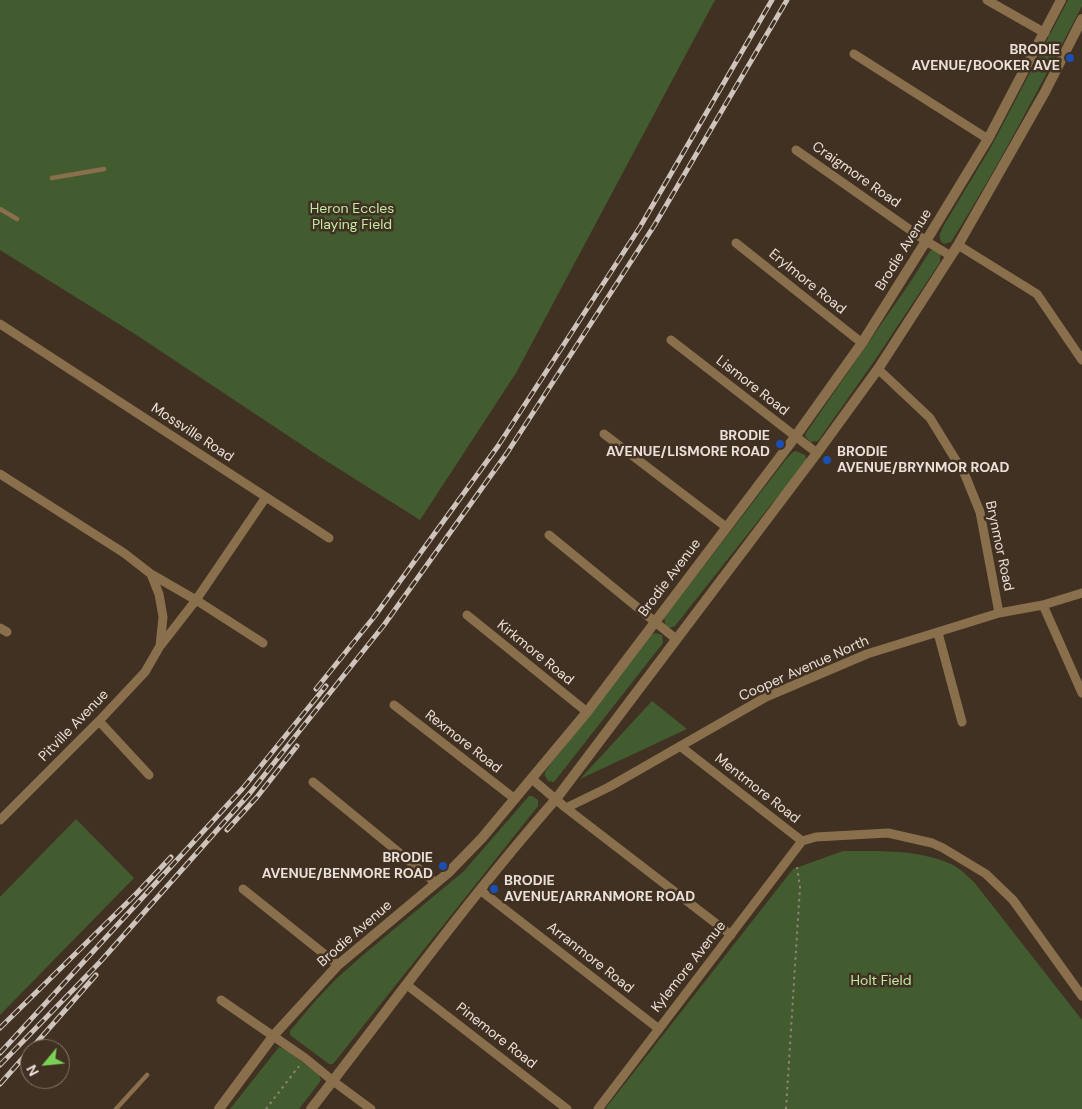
<!DOCTYPE html>
<style>
body{margin:0}
#map{position:relative;width:1082px;height:1109px;overflow:hidden;background:#403123;font-family:"DM Sans",sans-serif}
canvas{display:block}
.north{position:absolute;left:20px;top:1039px;width:50px;height:50px;box-sizing:border-box;background:#403123;border:1px solid #84776b;border-radius:50%;rotate:242deg;font-size:14px;font-weight:700;line-height:20px;text-align:center;color:#eae0d8}
.north::after{content:'';display:block;margin:auto;width:18px;height:22px;background:#7bd156;clip-path:polygon(50% 0,100% 100%,50% 72%,0 100%)}
</style>
<div id="map">
<canvas width="1082" height="1109"></canvas>
<div class="north">N</div>
</div>
<script>
const ctx = document.querySelector('canvas').getContext('2d');
ctx.lineJoin = 'round';
function paint(path, color) {
  ctx.fillStyle = color;
  ctx.fill(path, 'evenodd');
}
function strokePath(path, color, width, dash) {
  ctx.strokeStyle = color;
  ctx.lineWidth = width;
  ctx.lineCap = dash ? 'butt' : 'round';
  ctx.setLineDash(dash || []);
  ctx.stroke(path);
}
function label(font, color, halo, rows, align = 'center') {
  ctx.font = font + ' "DM Sans",sans-serif';
  ctx.lineWidth = 5;
  ctx.setLineDash([]);
  ctx.textBaseline = 'middle';
  ctx.strokeStyle = halo;
  ctx.fillStyle = color;
  for (const [text, x, y, turn = 0] of rows) {
    ctx.save();
    ctx.translate(x, y);
    ctx.rotate((+turn || 0) * Math.PI / 180);
    ctx.textAlign = isNaN(turn) ? turn : align;
    if (halo) ctx.strokeText(text, 0, 0);
    ctx.fillText(text, 0, 0);
    ctx.restore();
  }
}
paint(new Path2D(`
 M 0,0 L 715,0 L 516,373 L 420,520 L 320,457 L 138,336 L 0,250 Z
 M 1068,0 L 1082,0 L 1082,6 C 1040,86 999,166 951,242 L 944,244 C 936,238 941,232 944,225 L 991,147 Z
 M 934,249 L 940,253 L 940,262 L 875,360 L 818,441 L 810,442 L 805,436 L 806,433 L 909,284 L 930,251 Z
 M 796,451 L 805,455 L 807,460 L 804,466 L 769,507 L 675,626 L 669,628 L 666,626 L 664,618 L 787,458 L 793,452 Z
 M 655,633 L 662,635 L 663,643 L 554,782 L 548,781 L 545,776 L 545,772 L 550,765 L 651,635 Z
 M 652,701 L 687,729 L 580,779 Z
 M 529,796 L 532,796 L 538,800 L 538,806 L 333,1064 L 329,1064 L 290,1035 L 290,1031 L 316,1000 L 336,979 L 363,955 L 464,871 Z
 M 76,819 L 134,878 L 0,1015 L 0,897 Z
 M 843,851 C 879,851 920,849 953,865 C 961,869 968,877 974,882 L 1082,1020 L 1082,1109 L 605,1109 L 793,869 Z
 M 279,1047 L 285,1049 L 319,1075 L 321,1080 L 319,1083 L 299,1109 L 230,1109 Z`), '#425c30');
strokePath(new Path2D(`
 M 266,1109 L 299,1066
 M 786,1109 L 800,887 L 797,867`), '#8f8277', 2, [2.5, 4]);
strokePath(new Path2D(`
 M 52,178 L 104,169
 M 0,209 L 17,219
 M 116,1109 L 147,1075`), '#896f4b', 4.5);
strokePath(new Path2D(`
 M 987,0 L 1045,33
 M 854,54 L 988,139
 M 796,150 L 926,241 L 951,256
 M 736,243 L 862,343
 M 958,245 L 1037,294 L 1082,360
 M 0,324 L 329,538
 M 671,340 L 817,453
 M 878,369 L 930,418 L 965,475 L 980,512 L 999,613
 M 604,434 L 726,527
 M 0,474 L 124,553 L 151,574 L 159,594 L 163,617 L 160,646 L 145,672 L 99,721 L 0,820
 M 549,535 L 676,639
 M 151,574 L 196,600 L 161,645
 M 1043,605 L 1082,693
 M 467,615 L 587,712
 M 0,628 L 7,632
 M 938,633 L 962,722
 M 263,643 L 196,600 L 266,497
 M 394,705 L 515,799
 M 99,721 L 149,775
 M 680,746 L 802,841 L 816,837 L 888,833 L 932,843 L 943,848 L 986,874 L 1013,900 L 1082,996
 M 532,779 L 566,808 L 609,787 L 766,697 L 867,654 L 999,613 L 1043,605 L 1082,593
 M 313,782 L 436,883
 M 566,808 L 731,935
 M 243,889 L 338,965
 M 480,890 L 659,1029
 M 407,985 L 567,1109
 M 221,1000 L 305,1058 L 333,1081 L 371,1109
 M 598,1109 L 802,841`), '#896f4b', 9);
strokePath(new Path2D(`
 M 219,1109 L 274,1035 L 338,965 L 448,873 L 482,838 L 587,712 L 795,437 L 862,343 L 926,241 L 988,139 L 1061,0
 M 311,1109 C 392,1005 469,898 556,799 L 817,453 L 878,369 L 958,245 L 1045,92 L 1082,19`), '#896f4b', 10);
const rail = new Path2D(`
 M 316,689 L 374,617 L 498,446 L 640,227 L 772,0
 M 227,830 L 257,797 L 297,746
 M 0,1028 L 136,894 L 171,857
 M 31,1049 L 96,975
 M 0,1053 L 243,788 L 326,686
 M 0,1065 L 100,962 L 250,793 L 384,625 L 507,453 L 654,226 L 787,0
 M 0,1084 L 30,1050`);
strokePath(rail, '#cec4bb', 5);
strokePath(rail, '#403123', 3, [9]);
for (const [x, y, r, color] of [
 [1070,58,5,"#1a4fb4"],
 [780,444,5,"#1a4fb4"],
 [827,460,5,"#1a4fb4"],
 [443,866,5,"#1a4fb4"],
 [494,889,5,"#1a4fb4"]
]) {
  const dot = new Path2D();
  dot.arc(x, y, r, 0, 2 * Math.PI);
  ctx.fillStyle = color;
  ctx.fill(dot);
  strokePath(dot, '#403123', 2);
}
label('bold 14px', '#eae0d8', '#403123', [
 ["BRODIE",1060,50],
 ["AVENUE/BOOKER AVE",1060,66],
 ["BRODIE",770,436],
 ["AVENUE/LISMORE ROAD",770,452],
 ["BRODIE",837,452,"left"],
 ["AVENUE/BRYNMOR ROAD",837,468,"left"],
 ["BRODIE",433,858],
 ["AVENUE/BENMORE ROAD",433,874],
 ["BRODIE",504,881,"left"],
 ["AVENUE/ARRANMORE ROAD",504,897,"left"]
], 'right');
label('14px', '#eae0d8', '#403123', [
 ["Craigmore Road",856,175,35],
 ["Brodie Avenue",904,250,-58],
 ["Erylmore Road",807,282,39],
 ["Lismore Road",752,386,38],
 ["Mossville Road",192,433,33],
 ["Brynmor Road",999,546,78],
 ["Brodie Avenue",670,578,-53],
 ["Kirkmore Road",535,653,39],
 ["Cooper Avenue North",804,669,-24],
 ["Pitville Avenue",74,726,-46],
 ["Rexmore Road",463,742,38],
 ["Mentmore Road",757,789,38],
 ["Brodie Avenue",355,934,-41],
 ["Arranmore Road",590,958,38],
 ["Kylemore Avenue",689,967,-52],
 ["Pinemore Road",496,1036,38]
]);
label('14px', '#bfeba3', '#403123', [
 ["Heron Eccles",352,209],
 ["Playing Field",352,225],
 ["Holt Field",881,981]
]);
</script>
